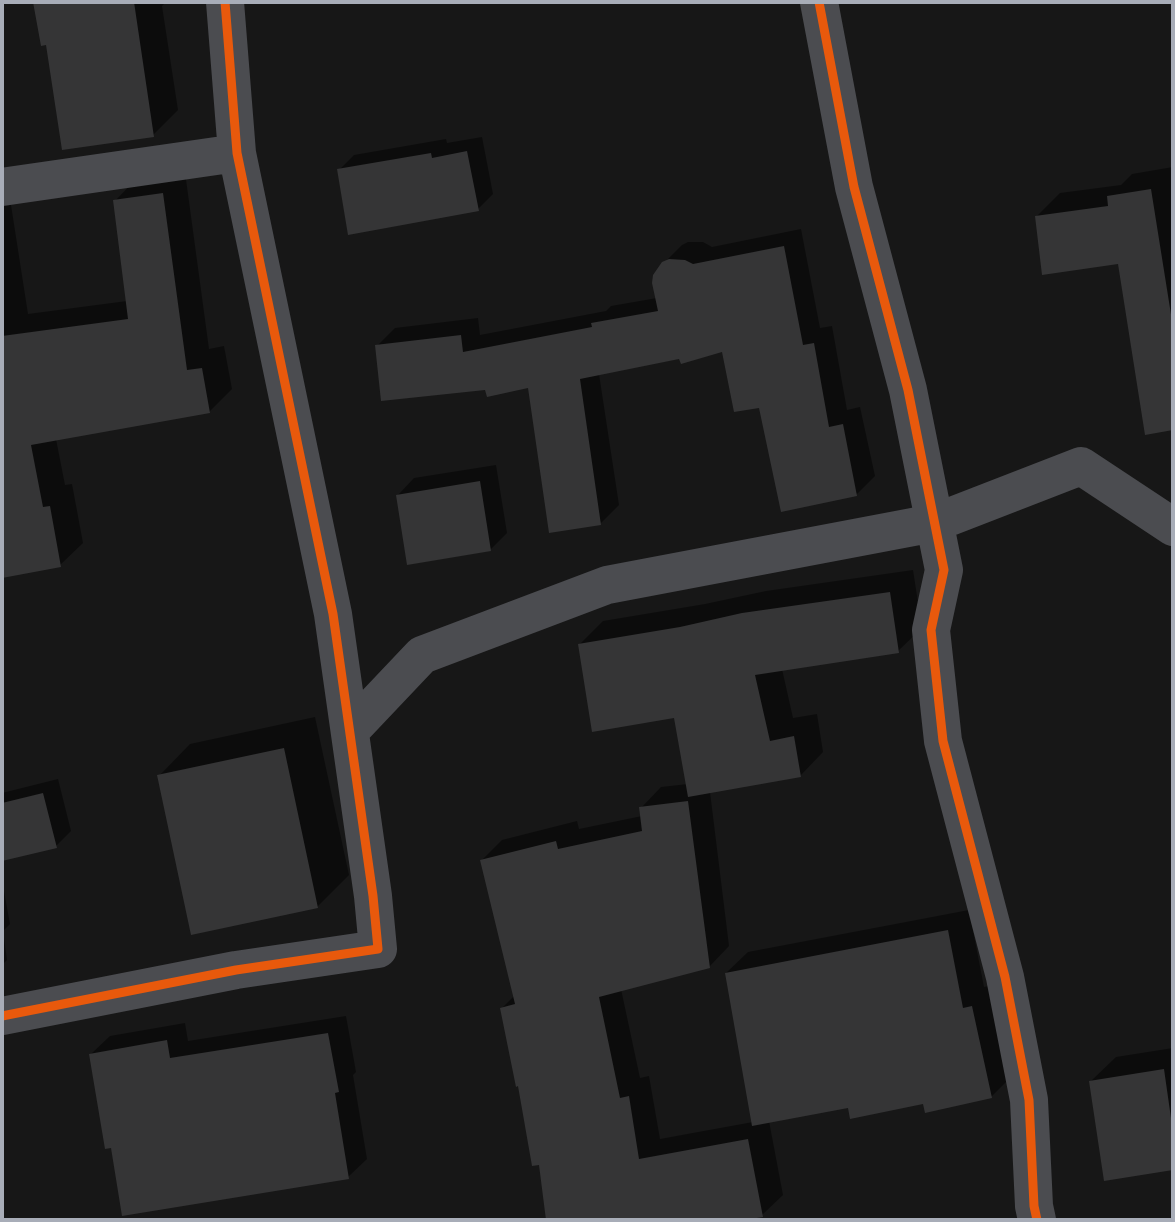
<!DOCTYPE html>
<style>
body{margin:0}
#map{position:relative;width:1175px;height:1222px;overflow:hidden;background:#171717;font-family:"Work Sans",sans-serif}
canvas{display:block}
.frame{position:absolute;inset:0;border:4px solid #a8adb8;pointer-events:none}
</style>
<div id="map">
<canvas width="1175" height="1222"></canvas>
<div class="frame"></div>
</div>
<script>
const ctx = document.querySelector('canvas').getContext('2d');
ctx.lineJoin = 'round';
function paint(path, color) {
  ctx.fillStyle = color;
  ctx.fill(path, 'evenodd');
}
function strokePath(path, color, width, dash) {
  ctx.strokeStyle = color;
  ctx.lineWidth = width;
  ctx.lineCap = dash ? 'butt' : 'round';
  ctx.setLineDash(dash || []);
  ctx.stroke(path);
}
paint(new Path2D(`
 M 35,2 L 166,2 L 162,6 L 178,110 L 153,135 L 48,43 L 43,44 Z
 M 482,137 L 493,194 L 478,209 L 339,170 L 354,155 L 446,139 L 447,143 Z
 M 1173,167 L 1173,428 L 1146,433 L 1119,262 L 1036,217 L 1060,193 L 1121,185 L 1132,174 Z
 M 185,172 L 209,349 L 224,346 L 232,389 L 209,412 L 56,439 L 65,485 L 72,484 L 83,543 L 60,565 L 2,576 L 2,206 L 11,205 L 28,314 L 127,301 L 115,201 L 137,178 Z
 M 801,229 L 820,328 L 832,326 L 847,410 L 860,407 L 875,476 L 857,494 L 761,406 L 724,350 L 599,374 L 619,505 L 601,523 L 530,386 L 487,388 L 377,346 L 395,328 L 478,318 L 480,335 L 606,311 L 611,306 L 657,298 L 663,264 L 682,245 L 688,242 L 703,242 L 712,247 Z
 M 496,465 L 507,533 L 491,549 L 398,495 L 414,478 Z
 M 913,570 L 922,628 L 898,651 L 782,669 L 793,718 L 817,714 L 823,752 L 800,776 L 710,792 L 729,946 L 709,967 L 621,989 L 640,1078 L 649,1076 L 660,1139 L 753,1122 L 726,973 L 748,952 L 969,910 L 984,987 L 993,985 L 1013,1075 L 992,1096 L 849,1106 L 769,1121 L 783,1195 L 762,1215 L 735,1220 L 548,1220 L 541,1163 L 502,1008 L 515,995 L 482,860 L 502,840 L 577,821 L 579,829 L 642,816 L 641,808 L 661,787 L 688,784 L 676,716 L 580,644 L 603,621 L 705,604 L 766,591 Z
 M 315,717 L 349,875 L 317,907 L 159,776 L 190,744 Z
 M 58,779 L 71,831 L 56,846 L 2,860 L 2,793 Z
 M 2,880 L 10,924 L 3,931 L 7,960 L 2,965 Z
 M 346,1016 L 356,1072 L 353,1075 L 367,1159 L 348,1177 L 113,1146 L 91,1054 L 110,1036 L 185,1023 L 188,1041 Z
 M 1173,1048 L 1173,1168 L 1105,1179 L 1091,1081 L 1116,1057 Z`), '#0007');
paint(new Path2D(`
 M 33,2 L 134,2 L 154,137 L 62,150 L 46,45 L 41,46 Z
 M 467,151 L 479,211 L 348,235 L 337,169 L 431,153 L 432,158 Z
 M 1151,189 L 1173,327 L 1173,430 L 1145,435 L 1118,264 L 1042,275 L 1035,216 L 1108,206 L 1107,196 Z
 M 163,193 L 187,370 L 202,368 L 210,413 L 31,445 L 43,507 L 50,506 L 61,567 L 2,578 L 2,336 L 128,319 L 113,200 Z
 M 784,246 L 803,345 L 814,343 L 829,427 L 843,424 L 857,496 L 781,512 L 759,408 L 734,412 L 722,352 L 681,364 L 679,359 L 580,379 L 601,525 L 549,533 L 528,388 L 487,397 L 485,390 L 381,401 L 375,345 L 461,335 L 463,352 L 592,327 L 591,323 L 658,311 L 652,283 L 653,275 L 662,262 L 669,259 L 685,260 L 693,264 Z
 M 480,481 L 491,551 L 407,565 L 396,495 Z
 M 890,592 L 899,653 L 755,675 L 770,741 L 794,736 L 801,777 L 688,797 L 674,718 L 592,732 L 578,644 L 680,627 L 742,613 Z
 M 284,748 L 318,908 L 191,935 L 157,775 Z
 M 43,793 L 57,848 L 2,861 L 2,803 Z
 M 688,801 L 710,968 L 599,997 L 620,1098 L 629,1096 L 639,1159 L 748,1139 L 763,1217 L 745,1220 L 546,1220 L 539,1165 L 532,1166 L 518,1086 L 516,1087 L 500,1008 L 515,1004 L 480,860 L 556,841 L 558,849 L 642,831 L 639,807 Z
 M 948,930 L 963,1008 L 972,1006 L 992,1098 L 925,1113 L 923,1104 L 850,1119 L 848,1108 L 752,1126 L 725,973 Z
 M 328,1033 L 339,1092 L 335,1093 L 349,1179 L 122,1216 L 111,1148 L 105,1149 L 89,1054 L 167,1040 L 170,1058 Z
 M 1164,1069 L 1173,1132 L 1173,1170 L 1104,1181 L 1089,1081 Z`), '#353536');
strokePath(new Path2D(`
 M 819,2 L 854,187 L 908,390 L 944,570 L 931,630 L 943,741 L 1005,977 L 1029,1100 L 1034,1206 L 1037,1220
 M 2,187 L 237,153
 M 350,731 L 422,655 L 607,585 L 934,523 L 1081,466 L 1173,527
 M 2,1016 L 236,970 L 378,949 L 373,896 L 333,614 L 237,153 L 225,2`), '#4b4c50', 38);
strokePath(new Path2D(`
 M 819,2 L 854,187 L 908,390 L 944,570 L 931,630 L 943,741 L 1005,977 L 1029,1100 L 1034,1206 L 1037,1220
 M 2,1016 L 236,970 L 378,949 L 373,896 L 333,614 L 237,153 L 225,2`), '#e8590c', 9);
</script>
